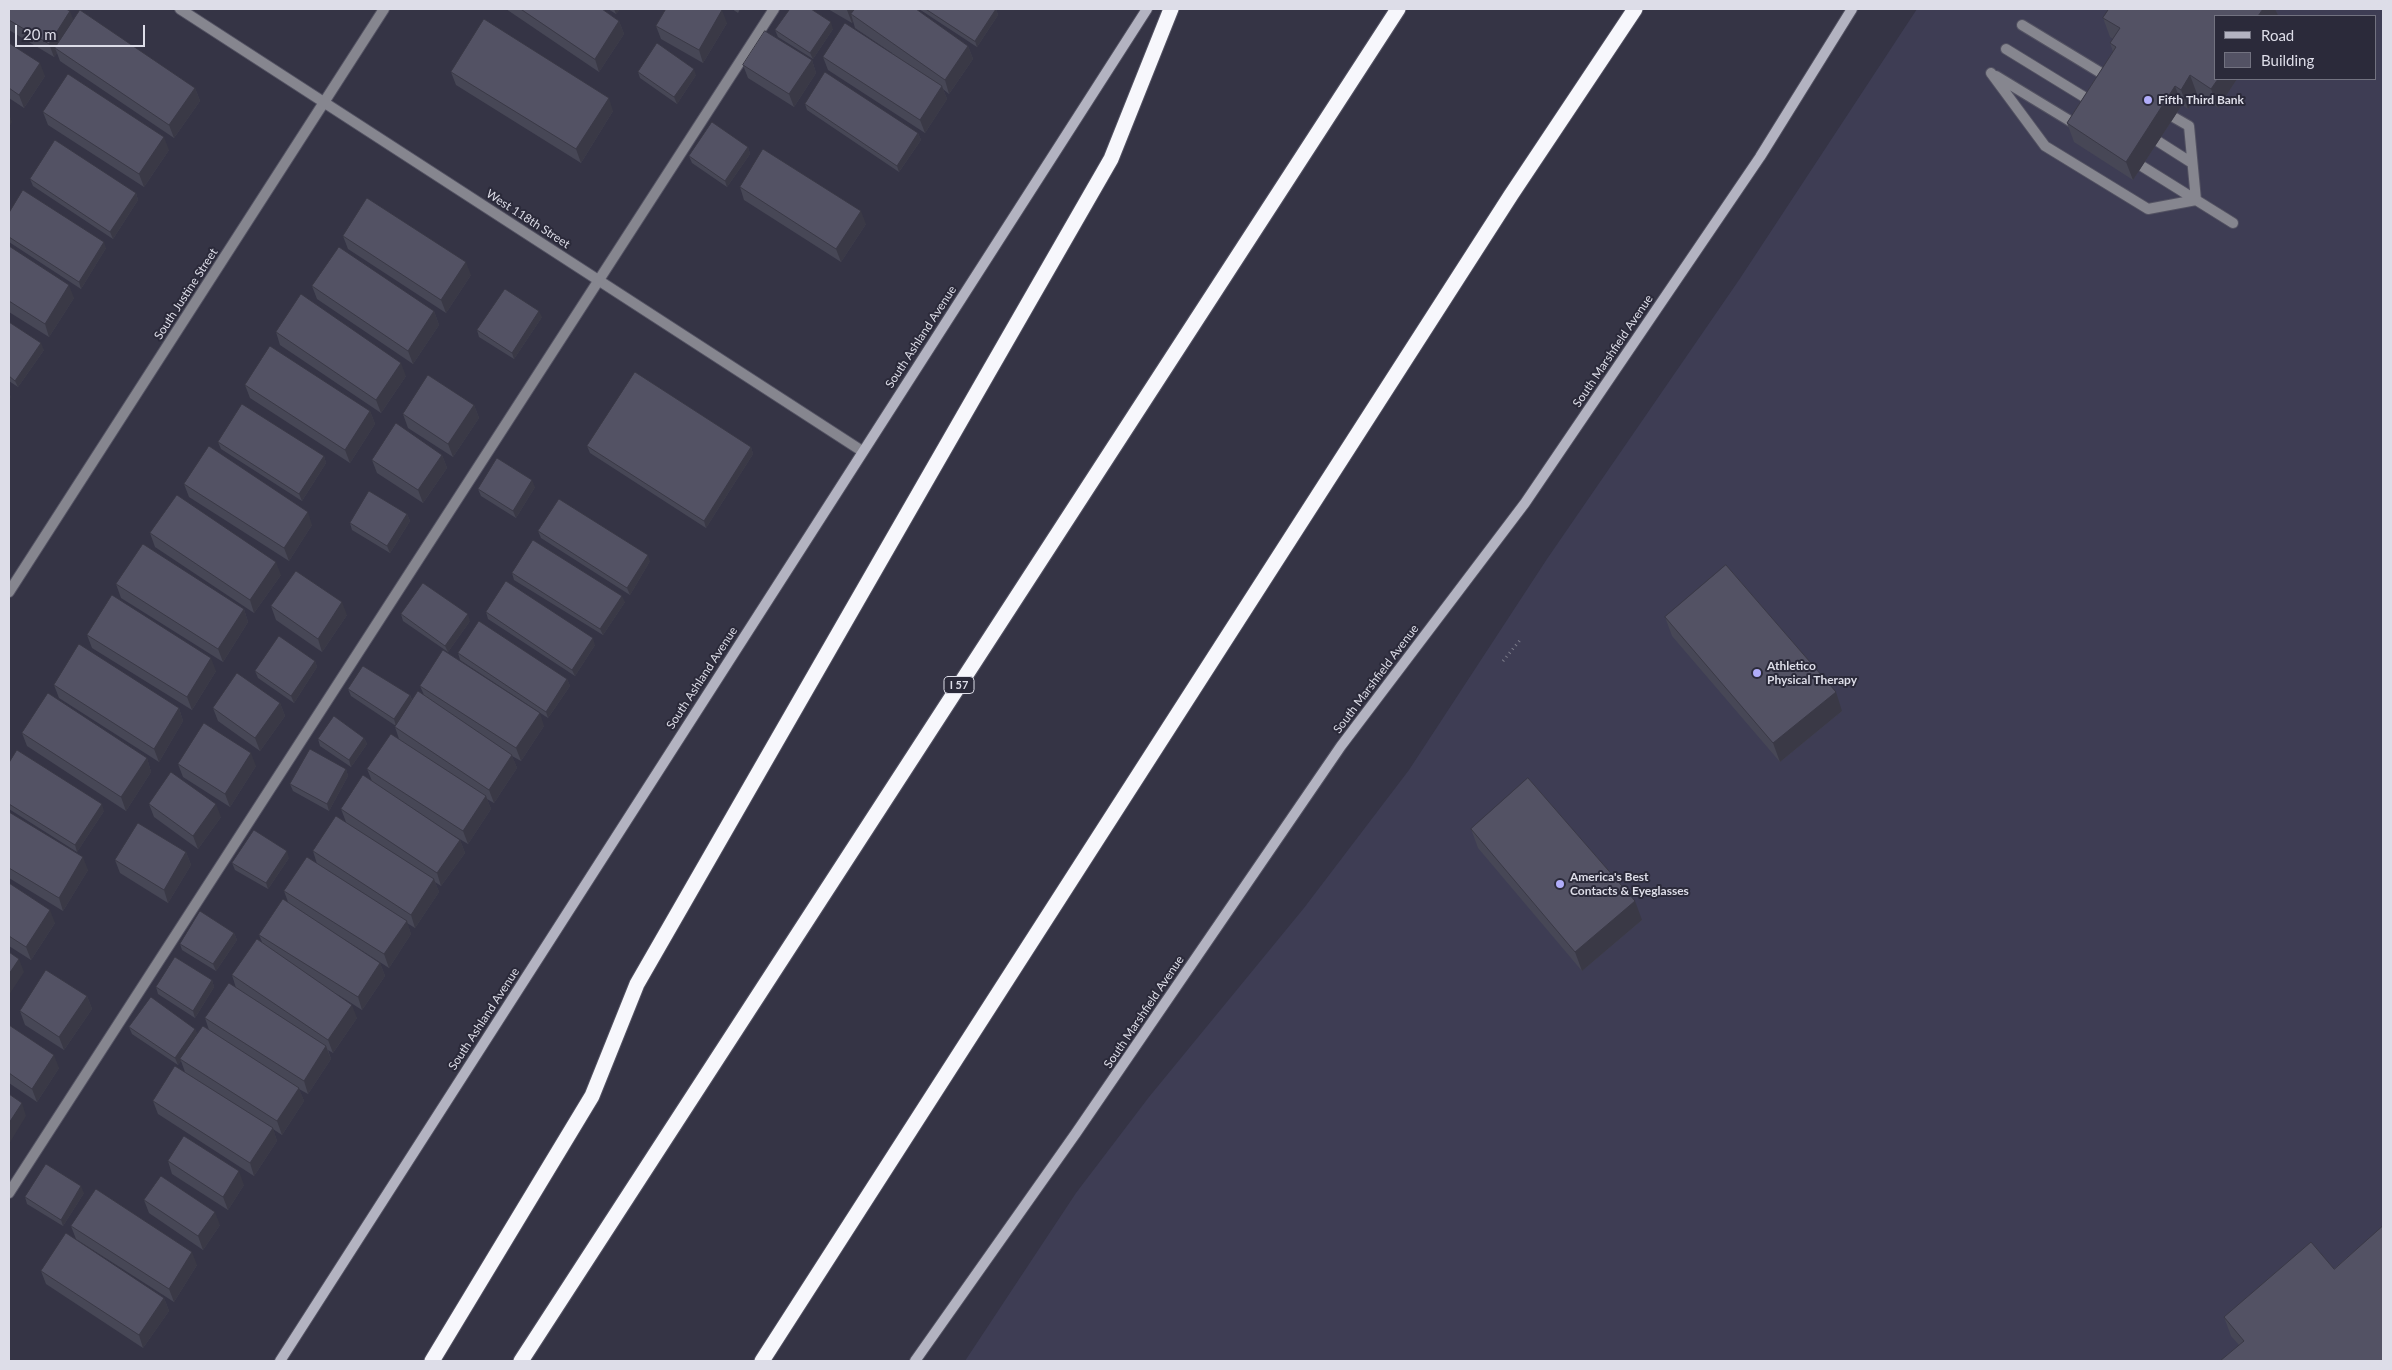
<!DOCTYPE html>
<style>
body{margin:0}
#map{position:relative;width:2392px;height:1370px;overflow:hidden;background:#353445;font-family:Lato,sans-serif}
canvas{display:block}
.frame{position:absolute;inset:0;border:10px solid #dddde8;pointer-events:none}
.legend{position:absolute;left:2214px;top:15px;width:162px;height:65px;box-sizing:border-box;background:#2b2a3a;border:1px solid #727280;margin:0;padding:6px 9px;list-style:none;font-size:15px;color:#dddde8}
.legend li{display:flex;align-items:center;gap:10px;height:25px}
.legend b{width:25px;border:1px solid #727280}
.scale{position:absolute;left:15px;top:25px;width:130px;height:22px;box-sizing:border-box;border:2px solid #dddde8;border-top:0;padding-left:6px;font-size:15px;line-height:18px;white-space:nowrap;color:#dddde8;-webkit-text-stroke:4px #2b2a3a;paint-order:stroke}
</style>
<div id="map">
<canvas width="2392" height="1370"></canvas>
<div class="frame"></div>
<ul class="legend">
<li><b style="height:6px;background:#b3b3c1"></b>Road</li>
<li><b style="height:14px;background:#535264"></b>Building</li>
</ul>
<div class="scale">20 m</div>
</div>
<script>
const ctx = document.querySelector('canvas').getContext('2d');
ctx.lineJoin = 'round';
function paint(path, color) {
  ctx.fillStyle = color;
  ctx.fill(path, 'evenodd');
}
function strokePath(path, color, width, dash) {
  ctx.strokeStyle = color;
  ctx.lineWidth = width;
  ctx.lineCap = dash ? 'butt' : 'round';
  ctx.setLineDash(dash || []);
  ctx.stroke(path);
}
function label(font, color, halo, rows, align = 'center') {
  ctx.font = font + ' Lato,sans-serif';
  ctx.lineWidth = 4;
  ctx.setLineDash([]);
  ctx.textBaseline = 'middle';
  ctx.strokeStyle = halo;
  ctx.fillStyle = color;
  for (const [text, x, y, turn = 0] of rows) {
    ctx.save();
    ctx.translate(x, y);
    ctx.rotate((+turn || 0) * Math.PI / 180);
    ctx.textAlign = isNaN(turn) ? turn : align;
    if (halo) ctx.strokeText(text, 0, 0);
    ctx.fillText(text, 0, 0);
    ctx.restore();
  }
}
paint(new Path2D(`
 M 1917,9 L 2383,9 L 2383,1361 L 965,1361 L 1076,1193 L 1149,1097 L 1304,908 L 1409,770 L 1547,559 L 1739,280 ZM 2216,16 L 2376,16 L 2376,79 L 2216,79 Z`), '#3e3d54');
const service = new Path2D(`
 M 2022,25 L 2111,79
 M 2006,49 L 2094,103
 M 1991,73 L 2045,146 L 2148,209 L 2196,200 L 2189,126 L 2163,111
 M 1996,76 L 2080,127
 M 2148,135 L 2192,163
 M 2132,160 L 2233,223
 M 9,1193 L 774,9`);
const minor = new Path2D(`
 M 180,9 L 862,451
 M 9,592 L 384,9`);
const secondary = new Path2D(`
 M 280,1361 L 1147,9
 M 915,1361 L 1076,1133 L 1341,746 L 1525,503 L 1760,157 L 1852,9`);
const motorway = new Path2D(`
 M 432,1361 L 592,1096 L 637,984 L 1111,159 L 1171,9
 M 521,1361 L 1398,9
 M 762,1361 L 1511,195 L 1635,9`);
strokePath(service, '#535262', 12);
strokePath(minor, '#535262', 12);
strokePath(secondary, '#535262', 12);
strokePath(motorway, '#535262', 17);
strokePath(new Path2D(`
 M 1503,661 L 1521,639`), '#7c7c8a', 3, [1, 4]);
strokePath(service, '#86868f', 10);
strokePath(minor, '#86868f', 10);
strokePath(secondary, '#b3b3c1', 10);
strokePath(motorway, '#f7f7fc', 15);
paint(new Path2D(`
 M 9,9 L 73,20 L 195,88 L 200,101 L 174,138 L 60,61 L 57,53 L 54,57 L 9,30 Z
 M 506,9 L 602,9 L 619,21 L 624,34 L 599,72 Z
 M 608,9 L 620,9 L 616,14 Z
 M 732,9 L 740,9 L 738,13 Z
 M 828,9 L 916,9 L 968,46 L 973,59 L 949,94 L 943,89 L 947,99 L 925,133 L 828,70 L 823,57 L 892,53 L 855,28 L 853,21 L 852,23 Z
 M 919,9 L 996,9 L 998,15 L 977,47 Z
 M 2109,9 L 2275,9 L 2278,15 L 2216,79 L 2237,79 L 2218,108 L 2197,94 L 2188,109 L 2182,105 L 2133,180 L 2074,142 L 2067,123 L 2113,52 L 2110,43 L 2113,39 L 2110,37 L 2103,18 Z
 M 727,23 L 703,63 L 661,39 L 656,26 Z
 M 833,29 L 813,59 L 778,37 L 775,30 Z
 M 9,43 L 45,76 L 24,108 L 9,98 Z
 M 812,60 L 816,73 L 794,107 L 748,78 L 743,65 Z
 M 451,72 L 613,111 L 581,163 L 456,85 Z
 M 638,72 L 696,75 L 677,104 L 640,78 Z
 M 805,104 L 918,133 L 921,140 L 899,172 L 807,110 Z
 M 43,112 L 169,150 L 144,187 L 48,125 Z
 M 748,147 L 750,154 L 727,187 L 692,163 L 689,156 Z
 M 30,179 L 136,193 L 138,200 L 113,239 L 33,186 Z
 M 740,187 L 866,224 L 841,262 L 744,200 Z
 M 9,213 L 106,248 L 81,289 L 9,242 Z
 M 343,236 L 471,275 L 446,313 L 348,249 Z
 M 9,246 L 74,298 L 49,337 L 9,312 Z
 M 312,286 L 434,311 L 439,325 L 413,364 L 317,299 Z
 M 542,317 L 514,359 L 479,337 L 477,330 Z
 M 9,322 L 44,350 L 18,387 L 9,381 Z
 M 276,332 L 406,376 L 381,413 L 280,345 Z
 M 245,385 L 370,411 L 375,424 L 350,463 L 250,398 Z
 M 474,405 L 479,418 L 453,457 L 408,428 L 403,414 Z
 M 218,442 L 324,456 L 326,463 L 302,501 L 221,449 Z
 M 587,446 L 751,447 L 753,454 L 706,528 L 590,453 Z
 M 442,455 L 447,468 L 423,503 L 377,473 L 372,460 Z
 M 184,484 L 312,525 L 289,561 L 189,497 Z
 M 535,487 L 516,518 L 481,496 L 478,489 Z
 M 407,514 L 410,521 L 390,553 L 352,530 L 350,523 Z
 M 538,531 L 650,561 L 630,595 L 541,538 Z
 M 150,533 L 281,575 L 254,613 L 155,547 Z
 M 512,573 L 625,602 L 603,635 L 514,580 Z
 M 116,584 L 244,609 L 248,622 L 223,662 L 121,598 Z
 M 271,606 L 347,615 L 322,652 L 276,620 Z
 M 486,612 L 595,645 L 575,676 L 488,619 Z
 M 401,614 L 470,621 L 448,652 L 403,621 Z
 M 1665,617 L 1842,711 L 1780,762 L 1672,636 Z
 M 87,635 L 216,671 L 192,710 L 92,648 Z
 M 458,653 L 567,679 L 570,686 L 548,718 L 460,660 Z
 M 315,661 L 317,667 L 294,703 L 258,678 L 255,671 Z
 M 54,685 L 179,708 L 183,721 L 159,762 L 59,698 Z
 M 420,686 L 544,726 L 521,761 L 512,756 L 517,768 L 494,803 L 487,799 L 491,809 L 468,844 L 443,829 L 460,840 L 465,853 L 441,886 L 435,882 L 439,892 L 415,928 L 407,923 L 411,934 L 389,968 L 341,937 L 380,963 L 385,976 L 362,1010 L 337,994 L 357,1018 L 333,1053 L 328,1050 L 331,1059 L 308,1094 L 299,1089 L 304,1101 L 282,1135 L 273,1129 L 277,1141 L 254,1176 L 158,1114 L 153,1101 L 185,1072 L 181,1061 L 178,1065 L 132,1034 L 129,1027 L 195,1029 L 197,1034 L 209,1030 L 205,1018 L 236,988 L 232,975 L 262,942 L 259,935 L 288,902 L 284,891 L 317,864 L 313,851 L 346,822 L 341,809 L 372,781 L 367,769 L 399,739 L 395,727 L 396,726 L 351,696 L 348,689 L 410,695 L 412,700 L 424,695 Z
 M 280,703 L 285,716 L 260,751 L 218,721 L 213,708 Z
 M 22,733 L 147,758 L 151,772 L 126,811 L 27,746 Z
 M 364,738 L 367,744 L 351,767 L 320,746 L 318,739 Z
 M 9,763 L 104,811 L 77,852 L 9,809 Z
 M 178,764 L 256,766 L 230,807 L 183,777 Z
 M 346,769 L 348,776 L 329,811 L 293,791 L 290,784 Z
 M 149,804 L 221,817 L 198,849 L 154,817 Z
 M 9,812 L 88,870 L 63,911 L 9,878 Z
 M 1471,829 L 1642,920 L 1582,971 L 1478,848 Z
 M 186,852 L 191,865 L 168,903 L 120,873 L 115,860 Z
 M 289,858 L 268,889 L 235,870 L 232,863 Z
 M 9,883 L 55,923 L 31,960 L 9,946 Z
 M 234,933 L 237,940 L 216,971 L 182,950 L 180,944 Z
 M 212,980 L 214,987 L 195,1018 L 158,994 L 156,987 Z
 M 87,996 L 92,1009 L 64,1050 L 25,1025 L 20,1011 Z
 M 9,1025 L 59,1068 L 37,1102 L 9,1083 Z
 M 168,1161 L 244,1185 L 228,1210 L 172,1174 Z
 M 84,1193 L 63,1226 L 27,1204 L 25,1197 Z
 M 144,1200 L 220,1225 L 203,1250 L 149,1213 Z
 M 71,1226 L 197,1265 L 174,1302 L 76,1239 Z
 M 41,1271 L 164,1298 L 169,1311 L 143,1348 L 46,1284 Z
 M 2224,1317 L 2383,1361 L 2239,1345 L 2231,1336 Z`), '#474756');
paint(new Path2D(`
 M 614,9 L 620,9 L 616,14 Z
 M 848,9 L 861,9 L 851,14 L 853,21 L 852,23 L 847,10 Z
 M 996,9 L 998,15 L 977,47 L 975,41 Z
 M 2263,9 L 2275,9 L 2278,15 L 2277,16 L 2258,16 Z
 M 722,10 L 727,23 L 703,63 L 699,50 Z
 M 70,11 L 75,24 L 55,48 L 57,53 L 54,57 L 49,44 Z
 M 619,21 L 624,34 L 599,72 L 595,59 Z
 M 831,22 L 833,29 L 813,59 L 810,53 Z
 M 968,46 L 973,59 L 949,94 L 945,80 Z
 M 812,60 L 816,73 L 794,107 L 789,94 Z
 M 40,63 L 45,76 L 24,108 L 19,95 Z
 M 694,69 L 696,75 L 677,104 L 674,97 Z
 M 2190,75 L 2197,94 L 2188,109 L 2181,90 Z
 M 2218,79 L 2237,79 L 2218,108 L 2211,89 Z
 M 942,86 L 947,99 L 925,133 L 920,120 Z
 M 2175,86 L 2182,105 L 2133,180 L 2126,162 Z
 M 195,88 L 200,101 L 174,138 L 169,125 Z
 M 609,98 L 613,111 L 581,163 L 576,149 Z
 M 9,114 L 12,122 L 9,127 Z
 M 918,133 L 921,140 L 899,172 L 897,166 Z
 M 164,137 L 169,150 L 144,187 L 139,174 Z
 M 748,147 L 750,154 L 727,187 L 725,181 Z
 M 136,193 L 138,200 L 113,239 L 110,232 Z
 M 861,211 L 866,224 L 841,262 L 836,249 Z
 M 104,242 L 106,248 L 81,289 L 79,282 Z
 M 466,262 L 471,275 L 446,313 L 441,300 Z
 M 69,285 L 74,298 L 49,337 L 45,324 Z
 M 434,311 L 439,325 L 413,364 L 408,351 Z
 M 539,311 L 542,317 L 514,359 L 512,353 Z
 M 41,343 L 44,350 L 18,387 L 15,381 Z
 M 401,363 L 406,376 L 381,413 L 376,400 Z
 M 9,392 L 11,397 L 9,401 Z
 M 474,405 L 479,418 L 453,457 L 448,444 Z
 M 370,411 L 375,424 L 350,463 L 345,450 Z
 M 751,447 L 753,454 L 706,528 L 704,521 Z
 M 442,455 L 447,468 L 423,503 L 418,490 Z
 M 324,456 L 326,463 L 302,501 L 299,494 Z
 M 532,480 L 535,487 L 516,518 L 513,511 Z
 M 308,512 L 312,525 L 289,561 L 284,548 Z
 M 407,514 L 410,521 L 390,553 L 387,546 Z
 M 648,555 L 650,561 L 630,595 L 627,588 Z
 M 276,562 L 281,575 L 254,613 L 250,600 Z
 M 622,596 L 625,602 L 603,635 L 600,629 Z
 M 342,602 L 347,615 L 322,652 L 318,639 Z
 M 244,609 L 248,622 L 223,662 L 218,649 Z
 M 468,614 L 470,621 L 448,652 L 445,646 Z
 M 593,638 L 595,645 L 575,676 L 572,670 Z
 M 211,658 L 216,671 L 192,710 L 187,697 Z
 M 315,661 L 317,667 L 294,703 L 291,696 Z
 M 567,679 L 570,686 L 548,718 L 546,712 Z
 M 1836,692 L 1842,711 L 1780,762 L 1773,743 Z
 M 410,695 L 412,702 L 396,726 L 394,719 Z
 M 280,703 L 285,716 L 260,751 L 255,738 Z
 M 179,708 L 183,721 L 159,762 L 154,749 Z
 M 540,713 L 544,726 L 521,761 L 516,748 Z
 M 364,738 L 367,744 L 351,767 L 349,760 Z
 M 251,753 L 256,766 L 230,807 L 225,794 Z
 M 512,755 L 517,768 L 494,803 L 489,790 Z
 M 147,758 L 151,772 L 126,811 L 121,797 Z
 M 346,769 L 348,776 L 329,811 L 327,804 Z
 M 486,796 L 491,809 L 468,844 L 463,831 Z
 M 102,804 L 104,811 L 77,852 L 75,845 Z
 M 216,804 L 221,817 L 198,849 L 193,836 Z
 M 460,840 L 465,853 L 441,886 L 437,873 Z
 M 287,851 L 289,858 L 268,889 L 266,883 Z
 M 186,852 L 191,865 L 168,903 L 164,890 Z
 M 83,857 L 88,870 L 63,911 L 59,898 Z
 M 434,879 L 439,892 L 415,928 L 411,915 Z
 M 1635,901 L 1642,920 L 1582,971 L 1575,952 Z
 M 50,910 L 55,923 L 31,960 L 26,947 Z
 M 407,921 L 411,934 L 389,968 L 384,954 Z
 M 234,933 L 237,940 L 216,971 L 213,964 Z
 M 19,959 L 24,972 L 9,995 L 9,974 Z
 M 380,963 L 385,976 L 362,1010 L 358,997 Z
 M 212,980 L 214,987 L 195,1018 L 193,1011 Z
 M 87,996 L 92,1009 L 64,1050 L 59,1037 Z
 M 352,1005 L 357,1018 L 333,1053 L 328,1040 Z
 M 195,1029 L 198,1035 L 180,1059 L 181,1061 L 178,1065 L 175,1058 Z
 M 326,1046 L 331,1059 L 308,1094 L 304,1081 Z
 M 54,1055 L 59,1068 L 37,1102 L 32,1089 Z
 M 299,1088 L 304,1101 L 282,1135 L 277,1121 Z
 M 22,1103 L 26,1116 L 9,1144 L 9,1123 Z
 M 273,1128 L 277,1141 L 254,1176 L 250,1163 Z
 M 239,1171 L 244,1185 L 228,1210 L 223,1197 Z
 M 81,1186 L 84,1193 L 63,1226 L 61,1220 Z
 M 215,1212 L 220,1225 L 203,1250 L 198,1236 Z
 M 192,1252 L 197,1265 L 174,1302 L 169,1289 Z
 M 164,1298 L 169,1311 L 143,1348 L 139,1335 Z`), '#3a3946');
const building = new Path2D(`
 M 9,9 L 66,9 L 70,11 L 49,44 L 9,20 Z
 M 521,9 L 602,9 L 619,21 L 595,59 Z
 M 666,9 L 720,9 L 722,10 L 699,50 L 656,26 Z
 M 790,9 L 811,9 L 831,22 L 810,53 L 775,30 Z
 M 855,9 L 916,9 L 968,46 L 945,80 L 851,14 Z
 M 926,9 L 996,9 L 975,41 Z
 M 2109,9 L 2263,9 L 2258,16 L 2216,16 L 2216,79 L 2218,79 L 2211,89 L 2190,75 L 2181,90 L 2175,86 L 2126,162 L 2067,123 L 2116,47 L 2110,43 L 2120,28 L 2103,18 Z
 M 80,10 L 195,88 L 169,125 L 55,48 Z
 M 484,19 L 609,98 L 576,149 L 451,72 Z
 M 845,23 L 942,86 L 920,120 L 823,57 Z
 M 765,31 L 812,60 L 789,94 L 743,65 Z
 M 9,43 L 40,63 L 19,95 L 9,88 Z
 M 657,43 L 694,69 L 674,97 L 638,72 Z
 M 825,72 L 918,133 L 897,166 L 805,104 Z
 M 68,74 L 164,137 L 139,174 L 43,112 Z
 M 712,122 L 748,147 L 725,181 L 689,156 Z
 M 55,140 L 136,193 L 110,232 L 30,179 Z
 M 763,149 L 861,211 L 836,249 L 740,187 Z
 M 23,190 L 104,242 L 79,282 L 9,237 L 9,213 Z
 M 367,198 L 466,262 L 441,300 L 343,236 Z
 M 9,246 L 69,285 L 45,324 L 9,301 Z
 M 339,247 L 434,311 L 408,351 L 312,286 Z
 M 505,289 L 539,311 L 512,353 L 477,330 Z
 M 301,294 L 401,363 L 376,400 L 276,332 Z
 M 9,322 L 41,343 L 15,381 L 9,376 Z
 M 270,346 L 370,411 L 345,450 L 245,385 Z
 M 635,372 L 751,447 L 704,521 L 587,446 Z
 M 428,375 L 474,405 L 448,444 L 403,414 Z
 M 242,404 L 324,456 L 299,494 L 218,442 Z
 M 396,423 L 442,455 L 418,490 L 372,460 Z
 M 209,446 L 308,512 L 284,548 L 184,484 Z
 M 497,458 L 532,480 L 513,511 L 478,489 Z
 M 369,491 L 407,514 L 387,546 L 350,523 Z
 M 177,495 L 276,562 L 250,600 L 150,533 Z
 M 559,499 L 648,555 L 627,588 L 538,531 Z
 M 533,540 L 622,596 L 600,629 L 512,573 Z
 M 143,544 L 244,609 L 218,649 L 116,584 Z
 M 1726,565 L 1836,692 L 1773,743 L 1665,617 Z
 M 296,571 L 342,602 L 318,639 L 271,606 Z
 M 506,581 L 593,638 L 572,670 L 486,612 Z
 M 423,583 L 468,614 L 445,646 L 401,614 Z
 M 112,595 L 211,658 L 187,697 L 87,635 Z
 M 479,621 L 567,679 L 546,712 L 458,653 Z
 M 279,636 L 315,661 L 291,696 L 255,671 Z
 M 79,644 L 179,708 L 154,749 L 54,685 Z
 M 443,650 L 540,713 L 516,748 L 420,686 Z
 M 363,666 L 410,695 L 394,719 L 348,689 Z
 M 237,673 L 280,703 L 255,738 L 213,708 Z
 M 418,691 L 512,755 L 489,790 L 395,727 Z
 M 48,693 L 147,758 L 121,797 L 22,733 Z
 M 334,716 L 364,738 L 349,760 L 318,739 Z
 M 204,723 L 251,753 L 225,794 L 178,764 Z
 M 391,734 L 486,796 L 463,831 L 367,769 Z
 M 310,749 L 346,769 L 327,804 L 290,784 Z
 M 17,750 L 102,804 L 75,845 L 9,804 L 9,763 Z
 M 171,772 L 216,804 L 193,836 L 149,804 Z
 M 363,775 L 460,840 L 437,873 L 341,809 Z
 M 1528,778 L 1635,901 L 1575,952 L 1471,829 Z
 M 9,812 L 83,857 L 59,898 L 9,868 Z
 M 336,816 L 434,879 L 411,915 L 313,851 Z
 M 138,823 L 186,852 L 164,890 L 115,860 Z
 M 254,830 L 287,851 L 266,883 L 232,863 Z
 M 307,857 L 407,921 L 384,954 L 284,891 Z
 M 9,883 L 50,910 L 26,947 L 9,936 Z
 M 283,899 L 380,963 L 358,997 L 259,935 Z
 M 200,911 L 234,933 L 213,964 L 180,944 Z
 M 257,939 L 352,1005 L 328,1040 L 232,975 Z
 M 9,952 L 19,959 L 9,974 Z
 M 175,957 L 212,980 L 193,1011 L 156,987 Z
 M 46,970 L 87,996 L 59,1037 L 20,1011 Z
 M 229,983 L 326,1046 L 304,1081 L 205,1018 Z
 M 151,997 L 195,1029 L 175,1058 L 129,1027 Z
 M 9,1025 L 54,1055 L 32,1089 L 9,1073 Z
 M 203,1026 L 299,1088 L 277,1121 L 180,1059 Z
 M 175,1066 L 273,1128 L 250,1163 L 153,1101 Z
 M 9,1094 L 22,1103 L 9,1123 Z
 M 184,1136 L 239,1171 L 223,1197 L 168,1161 Z
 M 46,1164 L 81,1186 L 61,1220 L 25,1197 Z
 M 161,1176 L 215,1212 L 198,1236 L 144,1200 Z
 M 96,1189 L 192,1252 L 169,1289 L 71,1226 Z
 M 2383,1226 L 2383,1361 L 2220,1361 L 2244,1341 L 2224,1317 L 2311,1242 L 2334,1269 Z
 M 66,1233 L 164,1298 L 139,1335 L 41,1271 Z`);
paint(building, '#535264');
strokePath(building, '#3a3946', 1);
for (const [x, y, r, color] of [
 [2148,100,5,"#b1adfa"],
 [1757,673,5,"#b1adfa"],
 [1560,884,5,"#b1adfa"]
]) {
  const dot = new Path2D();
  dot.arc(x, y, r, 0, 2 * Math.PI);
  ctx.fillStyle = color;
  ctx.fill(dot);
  strokePath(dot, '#2b2a3a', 2);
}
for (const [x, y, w] of [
 [959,685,30]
]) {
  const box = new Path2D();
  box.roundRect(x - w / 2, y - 8.5, w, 17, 4);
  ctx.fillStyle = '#2b2a3a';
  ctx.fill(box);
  strokePath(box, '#dddde8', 1);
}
label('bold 11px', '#dddde8', null, [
 ["I 57",959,685]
]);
label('bold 12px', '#dddde8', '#2b2a3a', [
 ["Fifth Third Bank",2158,100],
 ["Athletico",1767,666],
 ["Physical Therapy",1767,680],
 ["America's Best",1570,877],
 ["Contacts & Eyeglasses",1570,891]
], 'left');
label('12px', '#dddde8', '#2b2a3a', [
 ["West 118th Street",528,219,33],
 ["South Justine Street",186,294,-57],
 ["South Ashland Avenue",921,337,-57],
 ["South Marshfield Avenue",1613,351,-56],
 ["South Ashland Avenue",702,678,-57],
 ["South Marshfield Avenue",1376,679,-53],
 ["South Marshfield Avenue",1144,1012,-56],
 ["South Ashland Avenue",484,1019,-57]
]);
</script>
